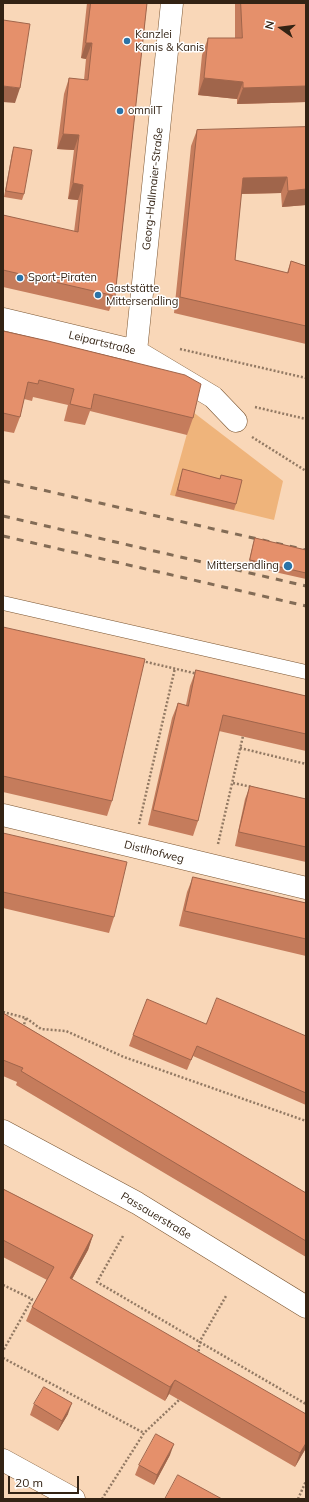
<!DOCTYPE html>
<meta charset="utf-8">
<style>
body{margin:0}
#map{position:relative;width:309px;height:1502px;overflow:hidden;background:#f9d7b8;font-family:Mulish,sans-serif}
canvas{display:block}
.frame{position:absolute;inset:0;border:4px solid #332314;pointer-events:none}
.north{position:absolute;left:261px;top:8px;width:40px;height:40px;-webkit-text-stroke:3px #fff;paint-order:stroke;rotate:284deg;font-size:11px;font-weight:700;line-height:16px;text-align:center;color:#332314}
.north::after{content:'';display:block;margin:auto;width:14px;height:18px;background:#332314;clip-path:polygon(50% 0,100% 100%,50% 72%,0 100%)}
.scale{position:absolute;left:8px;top:1476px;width:71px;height:18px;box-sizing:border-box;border:2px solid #332314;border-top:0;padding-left:5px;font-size:12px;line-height:14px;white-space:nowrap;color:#332314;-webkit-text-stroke:3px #fff;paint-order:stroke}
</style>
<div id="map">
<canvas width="309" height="1502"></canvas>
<div class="frame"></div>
<div class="north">N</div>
<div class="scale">20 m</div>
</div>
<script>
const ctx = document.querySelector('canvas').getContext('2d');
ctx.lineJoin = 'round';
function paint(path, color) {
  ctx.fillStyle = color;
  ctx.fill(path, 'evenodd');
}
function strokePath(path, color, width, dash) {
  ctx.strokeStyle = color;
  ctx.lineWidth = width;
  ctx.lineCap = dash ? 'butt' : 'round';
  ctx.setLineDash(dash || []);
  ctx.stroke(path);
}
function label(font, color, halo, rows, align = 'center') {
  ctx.font = font + ' Mulish,sans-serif';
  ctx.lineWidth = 3;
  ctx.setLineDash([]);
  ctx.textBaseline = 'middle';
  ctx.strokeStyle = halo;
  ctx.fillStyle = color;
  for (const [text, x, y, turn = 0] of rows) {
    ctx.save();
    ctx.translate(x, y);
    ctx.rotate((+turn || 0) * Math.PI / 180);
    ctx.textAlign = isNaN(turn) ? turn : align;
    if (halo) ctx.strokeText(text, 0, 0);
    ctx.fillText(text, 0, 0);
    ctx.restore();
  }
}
paint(new Path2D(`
 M 193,412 L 283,481 L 274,520 L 170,495 Z`), '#efb47b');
const service = new Path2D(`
 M 3,603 L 306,672`);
const minor = new Path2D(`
 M 3,319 L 136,351 L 213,397 L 236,421
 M 136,351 L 172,3
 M 3,815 L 306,888
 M 3,1460 L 74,1499`);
const tertiary = new Path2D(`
 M 3,1131 L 137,1203 L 306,1307`);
strokePath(service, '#7b5632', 15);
strokePath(minor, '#7b5632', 23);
strokePath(tertiary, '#7b5632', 23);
strokePath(new Path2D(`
 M 180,349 L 306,378
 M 255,407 L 306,419
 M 252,437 L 306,471
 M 142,661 L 198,674
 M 240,748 L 306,764
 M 233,783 L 252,787
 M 139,824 L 175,668
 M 218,844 L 243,736
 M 3,1012 L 26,1018 L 41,1029 L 66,1031 L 124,1057 L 306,1121
 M 23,1028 L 26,1018
 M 123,1236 L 97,1282 L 306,1404
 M 3,1285 L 32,1299 L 3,1351
 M 198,1355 L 200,1341 L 226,1296
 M 3,1358 L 144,1433
 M 102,1499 L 144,1433 L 179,1400
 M 298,1499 L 306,1481`), '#927963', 2.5, [2, 2]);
strokePath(service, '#fff', 14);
strokePath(minor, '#fff', 22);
strokePath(tertiary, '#fff', 22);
strokePath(new Path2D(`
 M 3,481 L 306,550
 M 3,516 L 306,586
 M 3,536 L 306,606`), '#836c56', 3, [7, 7]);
paint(new Path2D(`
 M 87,3 L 147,3 L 115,296 L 109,311 L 3,287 L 3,215 L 74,232 L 78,200 L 68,199 L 74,150 L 57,149 L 64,94 L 69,78 L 84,80 L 86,59 L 81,58 Z
 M 235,3 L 306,3 L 306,102 L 237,104 L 237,99 L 198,95 L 202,55 L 208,38 L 235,38 Z
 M 306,127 L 306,205 L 282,207 L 281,193 L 241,194 L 235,260 L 287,273 L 291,261 L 306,266 L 306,344 L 174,313 L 191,146 L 197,130 Z
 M 14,147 L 24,194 L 22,200 L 4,197 L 12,153 Z
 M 3,331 L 193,418 L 187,435 L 90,411 L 85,425 L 64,421 L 68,405 L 33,397 L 32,401 L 24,399 L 20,417 L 14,433 L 3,431 Z
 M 183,469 L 220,479 L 221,475 L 236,504 L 234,510 L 175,496 Z
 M 255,538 L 306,550 L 306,579 L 248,566 L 253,544 Z
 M 3,627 L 112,801 L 107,816 L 3,792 Z
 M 196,670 L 306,696 L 306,751 L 219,731 L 198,821 L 193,836 L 148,825 L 172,718 L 178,703 L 186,705 L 190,686 Z
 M 250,786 L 306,799 L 306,862 L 235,846 L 245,799 Z
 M 3,833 L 114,917 L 109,933 L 3,908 Z
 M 193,877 L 306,903 L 306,956 L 179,926 L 187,892 Z
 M 3,1013 L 306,1193 L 306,1257 L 16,1085 L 17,1082 L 3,1076 Z
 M 206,1024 L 306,1036 L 306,1105 L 193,1056 L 187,1070 L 129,1046 L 133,1035 Z
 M 3,1189 L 93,1235 L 88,1250 L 72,1279 L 306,1448 L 295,1467 L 169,1394 L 165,1401 L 26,1321 L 32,1307 L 47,1280 L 3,1257 Z
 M 34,1404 L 68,1414 L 58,1431 L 30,1415 Z
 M 170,1455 L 154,1485 L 135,1475 L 139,1465 Z`), '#c57c5c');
paint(new Path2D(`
 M 86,43 L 92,43 L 86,59 L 81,58 Z
 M 204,78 L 243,82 L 237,99 L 198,95 Z
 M 3,86 L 20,88 L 15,103 L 3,102 Z
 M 306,86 L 306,102 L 237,104 L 243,88 Z
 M 63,134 L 79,135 L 74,150 L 57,149 Z
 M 287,177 L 281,193 L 237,194 L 243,178 Z
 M 73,183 L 83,185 L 78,200 L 68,199 Z
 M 306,189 L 306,205 L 282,207 L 288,191 Z
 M 93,1235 L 88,1250 L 65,1292 L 70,1278 Z
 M 175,1380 L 169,1394 L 165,1401 L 170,1387 Z
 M 72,1403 L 68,1414 L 58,1431 L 62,1421 Z
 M 306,1443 L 306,1448 L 295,1467 L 300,1453 Z
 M 174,1444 L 170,1455 L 154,1485 L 157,1475 Z`), '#a0654b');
const building = new Path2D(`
 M 91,3 L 147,3 L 115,296 L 3,270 L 3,215 L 78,232 L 83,185 L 73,183 L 79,135 L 63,134 L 69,78 L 88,80 L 92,43 L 86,43 Z
 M 241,3 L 306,3 L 306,86 L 243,88 L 243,82 L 204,78 L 208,38 L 242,38 Z
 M 3,20 L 30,24 L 20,88 L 3,86 Z
 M 306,127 L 306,189 L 288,191 L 287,177 L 243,178 L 235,260 L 288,273 L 291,261 L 306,266 L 306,326 L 180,297 L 197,130 Z
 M 14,147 L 32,150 L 24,194 L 6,191 Z
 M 3,331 L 48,341 L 185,375 L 201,384 L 193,418 L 94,394 L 91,409 L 70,404 L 74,389 L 39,380 L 38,384 L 28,382 L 20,417 L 3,413 Z
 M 183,469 L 220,479 L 221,475 L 242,480 L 236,504 L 178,490 Z
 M 255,538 L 306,550 L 306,573 L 250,560 Z
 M 3,627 L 145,659 L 112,801 L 3,776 Z
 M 196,670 L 306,696 L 306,734 L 223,715 L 198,821 L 153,810 L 178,703 L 188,706 Z
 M 250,786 L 306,799 L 306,847 L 239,832 Z
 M 3,833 L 127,862 L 114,917 L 3,892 Z
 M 193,877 L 306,903 L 306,939 L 185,911 Z
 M 217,998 L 306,1036 L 306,1093 L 197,1046 L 191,1060 L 133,1035 L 147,999 L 206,1024 Z
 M 3,1013 L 306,1193 L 306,1241 L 21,1071 L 23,1068 L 3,1060 Z
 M 3,1189 L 93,1235 L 70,1278 L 306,1414 L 306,1443 L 300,1453 L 175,1380 L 170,1387 L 32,1307 L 54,1267 L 3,1240 Z
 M 44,1387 L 72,1403 L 62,1421 L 34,1404 Z
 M 156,1434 L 174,1444 L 157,1475 L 139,1465 Z
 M 178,1475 L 222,1499 L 165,1499 Z`);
paint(building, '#e5906b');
strokePath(building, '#a0654b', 1);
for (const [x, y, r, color] of [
 [127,41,4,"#2b73a7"],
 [120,111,4,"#2b73a7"],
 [20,278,4,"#2b73a7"],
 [98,295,4,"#2b73a7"],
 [288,566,5,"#2b73a7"]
]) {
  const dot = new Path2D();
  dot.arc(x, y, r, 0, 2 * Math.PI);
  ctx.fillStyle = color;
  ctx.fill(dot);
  strokePath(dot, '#fff', 1.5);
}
label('11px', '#332314', '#fff', [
 ["Kanzlei",135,35],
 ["Kanis & Kanis",135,48],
 ["omniIT",128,111],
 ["Sport-Piraten",28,278],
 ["Gaststätte",106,289],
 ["Mittersendling",106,302],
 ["Mittersendling",279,566,"right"]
], 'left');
label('11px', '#332314', '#fff', [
 ["Georg-Hallmaier-Straße",153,189,-84],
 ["Leipartstraße",102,343,14],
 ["Distlhofweg",154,852,14],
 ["Passauerstraße",156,1216,31]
]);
</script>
